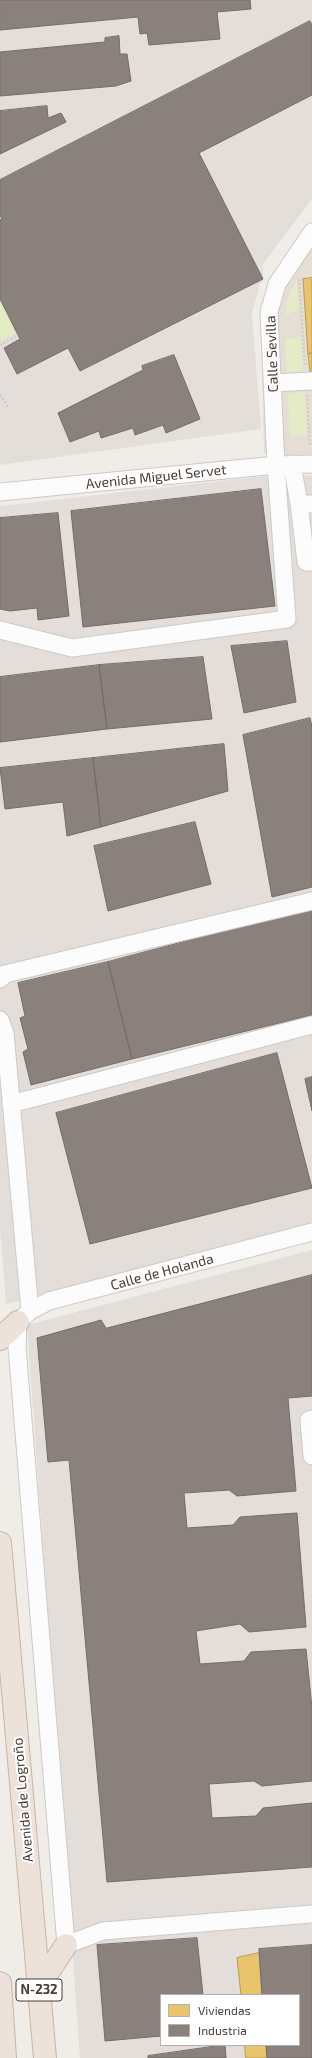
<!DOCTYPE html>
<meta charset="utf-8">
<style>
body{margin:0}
#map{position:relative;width:312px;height:2058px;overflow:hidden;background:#f0ede8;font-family:"Exo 2",sans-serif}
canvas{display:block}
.legend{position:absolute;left:160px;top:1994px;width:140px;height:52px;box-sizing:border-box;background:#fff;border:1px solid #b5b1ae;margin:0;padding:5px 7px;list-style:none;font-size:12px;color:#473c34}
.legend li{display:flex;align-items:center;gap:8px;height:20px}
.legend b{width:20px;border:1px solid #b5b1ae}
</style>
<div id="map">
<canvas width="312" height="2058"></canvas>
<ul class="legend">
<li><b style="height:11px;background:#e9c46a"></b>Viviendas</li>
<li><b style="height:11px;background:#8a817c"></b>Industria</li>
</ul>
</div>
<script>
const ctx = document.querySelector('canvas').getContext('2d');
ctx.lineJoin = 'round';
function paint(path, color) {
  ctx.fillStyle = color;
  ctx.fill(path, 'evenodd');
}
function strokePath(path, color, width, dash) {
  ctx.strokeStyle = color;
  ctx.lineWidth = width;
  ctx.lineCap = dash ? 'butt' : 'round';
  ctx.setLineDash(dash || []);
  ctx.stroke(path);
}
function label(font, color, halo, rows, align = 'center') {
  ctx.font = font + ' "Exo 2",sans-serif';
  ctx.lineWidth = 4;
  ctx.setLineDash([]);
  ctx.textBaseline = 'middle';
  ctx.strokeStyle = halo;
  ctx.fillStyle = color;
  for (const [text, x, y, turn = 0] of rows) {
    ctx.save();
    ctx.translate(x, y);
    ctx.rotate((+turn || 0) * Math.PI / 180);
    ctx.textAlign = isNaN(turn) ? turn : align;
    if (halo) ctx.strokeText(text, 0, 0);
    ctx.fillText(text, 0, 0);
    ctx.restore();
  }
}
paint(new Path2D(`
 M 312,239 L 312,458 L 264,454 L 261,314 Z`), '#e5ded5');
paint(new Path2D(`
 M 0,0 L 312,0 L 312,199 L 263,264 L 263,281 L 260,284 L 252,313 L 261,429 L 0,465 Z
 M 284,474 L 312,476 L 312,1222 L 6,1304 L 0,1228 L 0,506 Z
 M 312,1250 L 312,2058 L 80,2058 L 27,1325 ZM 161,1995 L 299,1995 L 299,2045 L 161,2045 Z`), '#e3ded9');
paint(new Path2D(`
 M 297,282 L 299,308 L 286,316 C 286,303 288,293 297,282 Z
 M 0,300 L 16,333 L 0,341 Z
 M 301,338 L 303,371 L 287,372 L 285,339 Z
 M 305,392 L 307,435 L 290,436 L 288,393 Z`), '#e4ecc6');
const homes = new Path2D(`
 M 312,278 L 312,353 L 308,354 L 303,279 Z
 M 312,353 L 312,372 L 310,372 L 308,354 Z
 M 259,1953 L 262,1995 L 241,1995 L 237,1958 Z
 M 245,2045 L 266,2045 L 267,2058 L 246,2058 Z`);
paint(homes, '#e9c46a');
strokePath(homes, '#b89b5a', 1);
const industry = new Path2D(`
 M 0,0 L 250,0 L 251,9 L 217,12 L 220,39 L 149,45 L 147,33 L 140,34 L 138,17 L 0,30 Z
 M 310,21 L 312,25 L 312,95 L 199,153 L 263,279 L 80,371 L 68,348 L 17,374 L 4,348 L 20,339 L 0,299 L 0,220 L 2,219 L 0,216 L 0,180 Z
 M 119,36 L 120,54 L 127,54 L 131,81 L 116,86 L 0,96 L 0,52 L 105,42 L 105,38 Z
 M 47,106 L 48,118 L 61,113 L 66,122 L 0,154 L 0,111 Z
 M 174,355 L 200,419 L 166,433 L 163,425 L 135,435 L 133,428 L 101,438 L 99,431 L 70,442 L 58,413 L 143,370 L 142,366 Z
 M 261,489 L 275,606 L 83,627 L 71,511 Z
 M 58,513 L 69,616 L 38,620 L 37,608 L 10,611 L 0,609 L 0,518 Z
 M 287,641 L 296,702 L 244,713 L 231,646 Z
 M 203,657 L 212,719 L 107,729 L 99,665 Z
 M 99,665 L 107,729 L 0,742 L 0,677 Z
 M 310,718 L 312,726 L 312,887 L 272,897 L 243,735 Z
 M 224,744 L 228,791 L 101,827 L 93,758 Z
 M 93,758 L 101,827 L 67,836 L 63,802 L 5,809 L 0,768 Z
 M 195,822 L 211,884 L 108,911 L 94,846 Z
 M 312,908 L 312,1015 L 132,1059 L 108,962 Z
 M 108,962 L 132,1059 L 31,1085 L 23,1052 L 28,1049 L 20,1018 L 25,1016 L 18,983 Z
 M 277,1053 L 312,1188 L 90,1244 L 56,1113 Z
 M 312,1077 L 312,1111 L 305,1079 Z
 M 312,1275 L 312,1396 L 288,1398 L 296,1491 L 237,1496 L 229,1490 L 184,1493 L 187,1528 L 233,1525 L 240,1517 L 297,1513 L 306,1627 L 249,1632 L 240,1624 L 196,1631 L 200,1664 L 244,1661 L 251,1652 L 306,1649 L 312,1708 L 312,1781 L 262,1786 L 254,1781 L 209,1784 L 212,1818 L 256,1816 L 263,1808 L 312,1803 L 312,1867 L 107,1882 L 69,1460 L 48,1462 L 37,1338 L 101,1320 L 106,1328 Z
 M 197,1938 L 203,1995 L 161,1995 L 161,2036 L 105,2041 L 97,1945 Z
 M 312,1945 L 312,2058 L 267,2058 L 266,2045 L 299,2045 L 299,1995 L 262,1995 L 259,1949 Z
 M 225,2045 L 226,2058 L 148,2058 L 148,2056 Z`);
paint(industry, '#8a817c');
strokePath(industry, '#766c66', 1);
const minor = new Path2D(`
 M 273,383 L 312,381
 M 292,464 L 299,504 L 312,504
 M 0,492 L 276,465 L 312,464
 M 299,504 L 306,562 L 312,562
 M 0,630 L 72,648 L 287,619 L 276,465 L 269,312 L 277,284 L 312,232
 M 0,979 L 5,974 L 312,901
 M 0,1020 L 5,1033 L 30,1311
 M 11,1104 L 312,1025
 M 312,1232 L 49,1301 L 30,1311 L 18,1322 L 17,1347 L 66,1945 L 103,1931 L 312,1914
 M 312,1419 L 309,1420 L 312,1456`);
const highway = new Path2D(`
 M 0,1339 L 18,1322
 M 0,1543 L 45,2058
 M 0,1983 L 5,2058
 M 39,1986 L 66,1945`);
strokePath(minor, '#cdc9c4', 19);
strokePath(highway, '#cab4a2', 24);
strokePath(new Path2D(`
 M 299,279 L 305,366
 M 0,345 L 17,336
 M 0,395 L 8,407
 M 307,395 L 310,446`), '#d1ccc9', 2.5, [2, 2]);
strokePath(minor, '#fdfcfc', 17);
strokePath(highway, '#ece2d9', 22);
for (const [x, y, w] of [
 [39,1990,46]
]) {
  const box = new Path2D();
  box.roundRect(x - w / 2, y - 11, w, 22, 3);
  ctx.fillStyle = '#fff';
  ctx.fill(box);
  strokePath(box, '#473c34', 1);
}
label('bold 13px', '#473c34', null, [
 ["N-232",39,1990]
]);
label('14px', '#473c34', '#fff', [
 ["Calle Sevilla",272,354,-92],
 ["Avenida Miguel Servet",156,477,-6],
 ["Calle de Holanda",162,1272,-15],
 ["Avenida de Logroño",23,1800,-95]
]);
</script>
